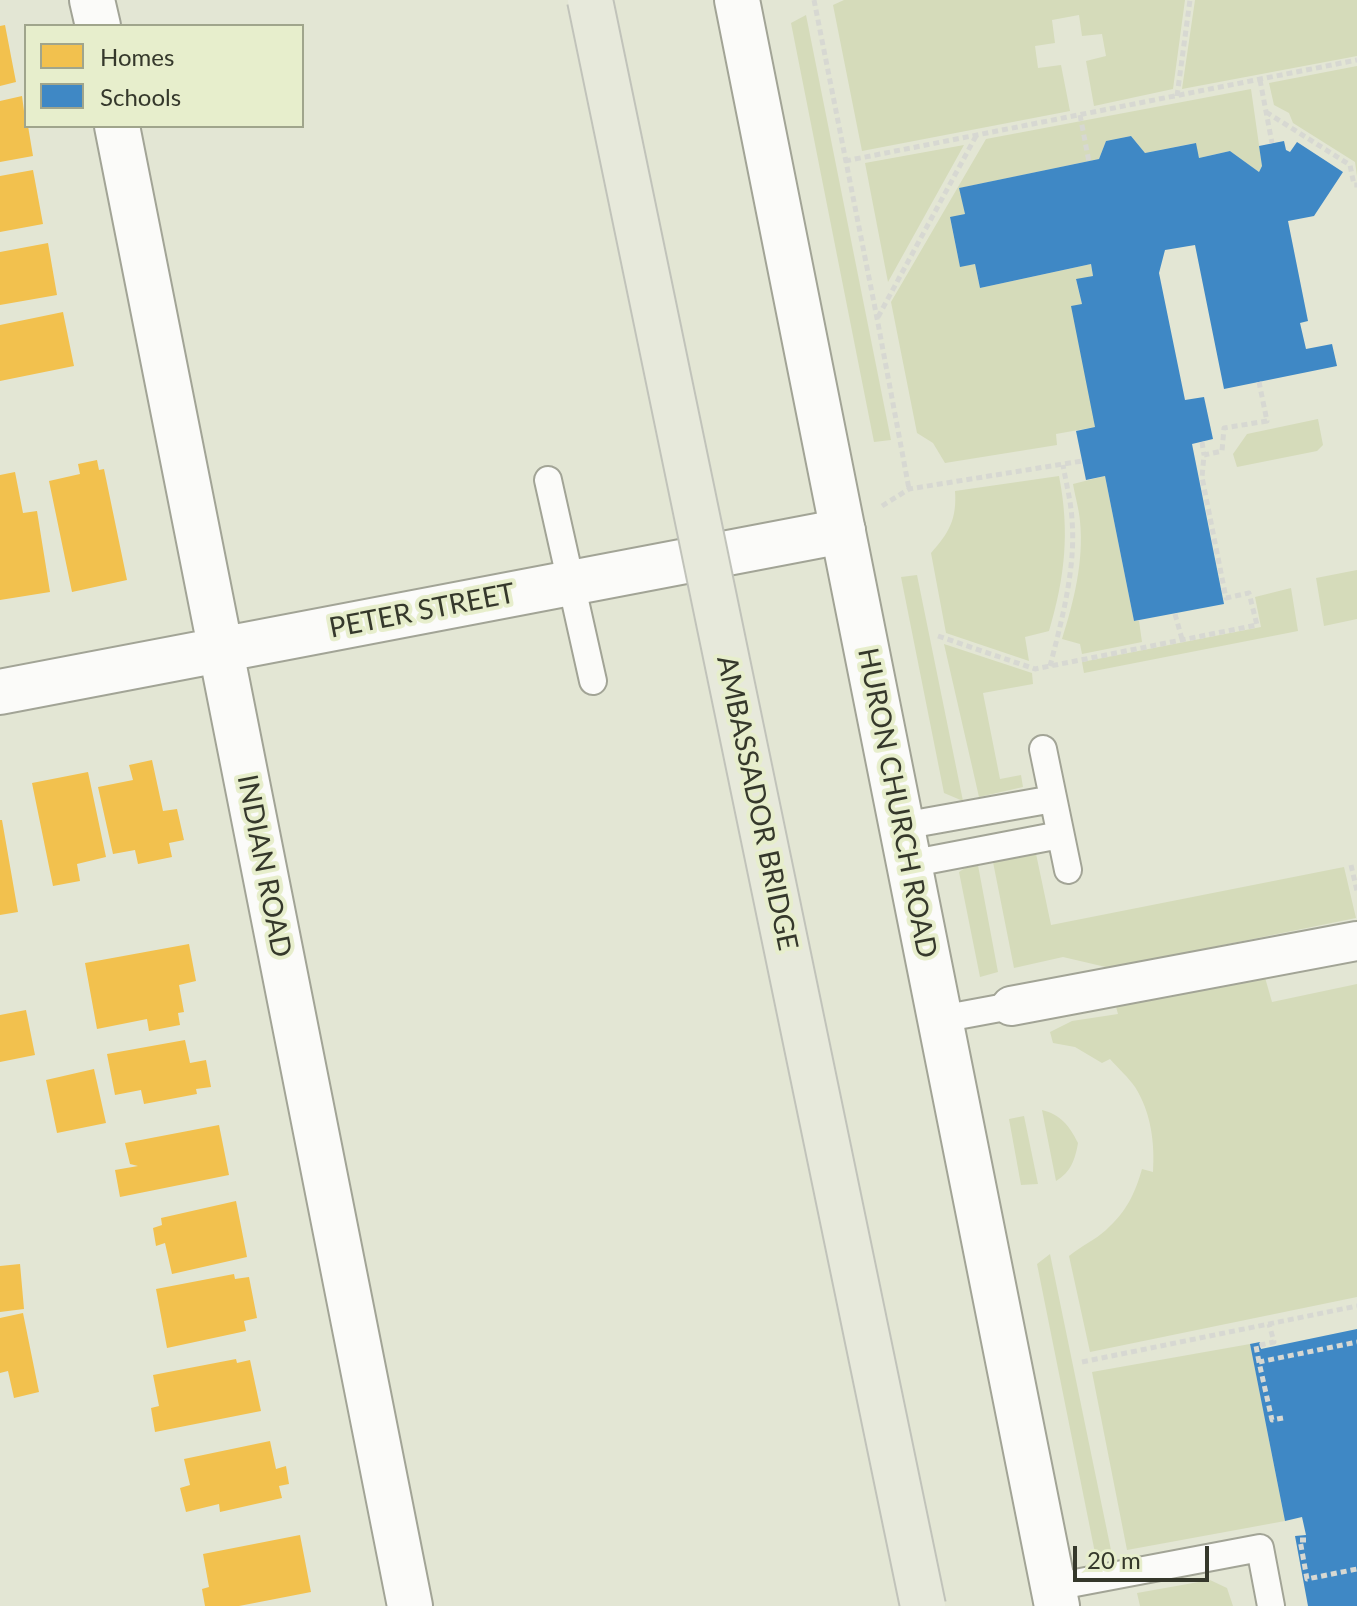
<!DOCTYPE html>
<style>
body{margin:0}
#map{position:relative;width:1357px;height:1606px;overflow:hidden;background:#e3e6d4;font-family:Lato,sans-serif}
canvas{display:block}
.legend{position:absolute;left:24px;top:24px;width:280px;height:104px;box-sizing:border-box;background:#e7eecc;border:2px solid #a0a58c;margin:0;padding:10px 14px;list-style:none;font-size:24px;color:#35382b}
.legend li{display:flex;align-items:center;gap:16px;height:40px}
.legend b{width:40px;border:2px solid #a0a58c}
.scale{position:absolute;left:1073px;top:1546px;width:136px;height:36px;box-sizing:border-box;border:4px solid #35382b;border-top:0;padding-left:10px;font-size:24px;line-height:28px;white-space:nowrap;color:#35382b;-webkit-text-stroke:6px #e7eecc;paint-order:stroke}
</style>
<div id="map">
<canvas width="1357" height="1606"></canvas>
<ul class="legend">
<li><b style="height:22px;background:#f2c14e"></b>Homes</li>
<li><b style="height:22px;background:#3f88c5"></b>Schools</li>
</ul>
<div class="scale">20 m</div>
</div>
<script>
const ctx = document.querySelector('canvas').getContext('2d');
ctx.lineJoin = 'round';
function paint(path, color) {
  ctx.fillStyle = color;
  ctx.fill(path, 'evenodd');
}
function strokePath(path, color, width, dash) {
  ctx.strokeStyle = color;
  ctx.lineWidth = width;
  ctx.lineCap = dash ? 'butt' : 'round';
  ctx.setLineDash(dash || []);
  ctx.stroke(path);
}
function label(font, color, halo, rows, align = 'center') {
  ctx.font = font + ' Lato,sans-serif';
  ctx.lineWidth = 8;
  ctx.setLineDash([]);
  ctx.textBaseline = 'middle';
  ctx.strokeStyle = halo;
  ctx.fillStyle = color;
  for (const [text, x, y, turn = 0] of rows) {
    ctx.save();
    ctx.translate(x, y);
    ctx.rotate((+turn || 0) * Math.PI / 180);
    ctx.textAlign = isNaN(turn) ? turn : align;
    if (halo) ctx.strokeText(text, 0, 0);
    ctx.fillText(text, 0, 0);
    ctx.restore();
  }
}
paint(new Path2D(`
 M 844,0 L 1185,0 L 1173,89 L 1094,106 L 1086,61 L 1106,56 L 1102,34 L 1082,36 L 1079,15 L 1052,20 L 1055,43 L 1035,46 L 1038,68 L 1061,65 L 1070,111 L 862,151 L 833,5 Z
 M 1195,0 L 1357,0 L 1357,56 L 1182,89 Z
 M 806,15 L 891,440 L 874,442 L 791,23 Z
 M 1357,66 L 1357,176 L 1355,162 L 1293,123 L 1289,113 L 1274,105 L 1269,83 Z
 M 1251,89 L 1262,166 L 1259,172 L 1230,151 L 1199,158 L 1195,143 L 1145,153 L 1131,136 L 1106,141 L 1099,159 L 960,188 L 965,214 L 950,218 L 960,266 L 975,264 L 980,288 L 1091,264 L 1093,276 L 1076,280 L 1082,304 L 1095,427 L 1056,434 L 1057,445 L 945,463 L 933,443 L 917,433 L 891,302 L 986,139 Z
 M 964,145 L 888,282 L 865,163 Z
 M 1318,419 L 1323,445 L 1317,451 L 1237,467 L 1233,454 L 1247,434 Z
 M 1059,476 C 1070,532 1065,577 1049,631 L 1025,637 L 1029,661 L 946,633 L 931,553 C 949,533 957,519 955,491 Z
 M 1105,476 L 1134,621 L 1139,621 L 1142,642 L 1082,654 L 1080,644 L 1062,639 C 1074,601 1084,561 1080,521 C 1079,509 1075,496 1073,484 Z
 M 1357,570 L 1357,619 L 1324,626 L 1316,578 Z
 M 917,575 L 963,801 L 944,793 L 901,577 Z
 M 1291,588 L 1298,631 L 1084,673 L 1082,662 L 1261,627 L 1255,597 Z
 M 944,644 L 1032,673 L 1033,684 L 983,693 L 1000,779 L 1021,775 L 1023,787 L 979,797 Z
 M 1035,849 L 1051,925 L 1344,867 L 1356,918 L 1110,968 L 1063,957 L 1014,968 L 992,857 Z
 M 977,860 L 998,972 L 980,977 L 959,872 Z
 M 1264,974 L 1272,1002 L 1357,984 L 1357,1297 L 1090,1352 L 1069,1256 C 1081,1246 1095,1240 1106,1230 C 1126,1212 1135,1194 1142,1169 L 1153,1172 C 1155,1143 1151,1112 1135,1087 C 1128,1077 1118,1068 1110,1059 L 1102,1063 L 1075,1047 L 1053,1043 L 1050,1032 L 1072,1021 L 1118,1014 L 1115,1003 Z
 M 1042,1110 C 1061,1115 1069,1125 1078,1143 C 1075,1160 1071,1172 1056,1181 Z
 M 1024,1116 L 1038,1184 L 1021,1185 L 1009,1119 Z
 M 1050,1254 L 1112,1555 L 1095,1553 L 1037,1264 Z
 M 1250,1344 L 1285,1521 L 1127,1550 L 1092,1372 Z
 M 1210,1580 L 1227,1588 L 1233,1606 L 1140,1606 L 1137,1593 Z`), '#d5dbba');
paint(new Path2D(`
 M 5,25 L 16,82 L 0,86 L 0,26 Z
 M 22,96 L 26,126 L 28,126 L 33,156 L 0,162 L 0,101 Z
 M 33,170 L 43,224 L 0,232 L 0,176 Z
 M 48,243 L 57,295 L 0,305 L 0,252 Z
 M 63,312 L 74,366 L 0,381 L 0,325 Z
 M 97,460 L 99,470 L 104,469 L 127,580 L 72,592 L 49,481 L 80,474 L 78,464 Z
 M 15,472 L 23,513 L 37,511 L 50,592 L 0,600 L 0,475 Z
 M 152,760 L 163,811 L 177,809 L 184,840 L 169,843 L 172,857 L 138,864 L 135,850 L 113,854 L 98,787 L 133,780 L 129,765 Z
 M 88,772 L 106,857 L 77,864 L 80,881 L 53,886 L 32,783 Z
 M 0,820 L 2,820 L 18,912 L 0,915 Z
 M 189,944 L 196,981 L 179,985 L 184,1012 L 178,1013 L 180,1025 L 149,1031 L 147,1019 L 97,1029 L 85,963 Z
 M 26,1010 L 35,1055 L 0,1062 L 0,1015 Z
 M 185,1040 L 190,1063 L 206,1060 L 211,1087 L 196,1089 L 197,1094 L 144,1104 L 141,1090 L 115,1095 L 107,1054 Z
 M 94,1069 L 106,1123 L 57,1133 L 46,1080 Z
 M 219,1125 L 229,1175 L 120,1197 L 115,1170 L 138,1166 L 130,1164 L 125,1143 Z
 M 236,1201 L 247,1257 L 172,1274 L 165,1243 L 156,1246 L 153,1228 L 162,1225 L 161,1218 Z
 M 20,1264 L 24,1309 L 0,1312 L 0,1266 Z
 M 234,1274 L 235,1279 L 249,1277 L 257,1318 L 244,1321 L 246,1331 L 167,1348 L 156,1289 Z
 M 23,1313 L 39,1392 L 14,1398 L 8,1371 L 0,1373 L 0,1318 Z
 M 236,1359 L 237,1363 L 250,1360 L 261,1411 L 155,1432 L 151,1408 L 159,1406 L 153,1375 Z
 M 270,1441 L 276,1469 L 286,1466 L 289,1484 L 279,1486 L 282,1498 L 220,1512 L 219,1504 L 186,1512 L 180,1488 L 190,1485 L 184,1459 Z
 M 300,1535 L 311,1592 L 239,1606 L 205,1606 L 202,1589 L 209,1587 L 203,1554 Z`), '#f2c14e');
paint(new Path2D(`
 M 1131,136 L 1145,153 L 1196,143 L 1199,158 L 1230,151 L 1259,172 L 1262,166 L 1259,146 L 1284,141 L 1286,150 L 1290,152 L 1297,142 L 1343,172 L 1314,216 L 1288,221 L 1308,321 L 1300,323 L 1306,349 L 1332,344 L 1337,366 L 1224,389 L 1195,245 L 1165,250 L 1159,273 L 1185,400 L 1204,397 L 1213,439 L 1192,444 L 1224,604 L 1134,621 L 1105,476 L 1086,480 L 1076,431 L 1095,427 L 1071,306 L 1082,304 L 1076,279 L 1093,276 L 1091,264 L 980,288 L 975,264 L 960,267 L 950,217 L 965,214 L 959,188 L 1099,159 L 1106,141 Z
 M 1357,1329 L 1357,1606 L 1308,1606 L 1295,1536 L 1306,1535 L 1302,1517 L 1285,1521 L 1250,1344 L 1260,1342 L 1261,1349 Z`), '#3f88c5');
const service = new Path2D(`
 M 548,480 L 593,681
 M 1043,749 L 1068,870
 M 902,826 L 1053,799
 M 909,864 L 1060,835
 M 941,1019 L 1011,1006
 M 1054,1587 L 1260,1548 L 1271,1606`);
const pedestrian = new Path2D(`
 M 1011,1006 L 1357,941`);
const minor = new Path2D(`
 M 92,0 L 98,26
 M 117,126 L 410,1606
 M 0,692 L 843,531`);
const tertiary = new Path2D(`
 M 737,0 L 1057,1606`);
strokePath(service, '#a2a496', 30);
strokePath(pedestrian, '#a2a496', 42);
strokePath(minor, '#a2a496', 48);
strokePath(tertiary, '#a2a496', 48);
strokePath(new Path2D(`
 M 814,0 L 877,318 L 909,489
 M 1260,80 L 1272,143
 M 1177,96 L 1190,0
 M 1266,112 L 1350,165 L 1354,185 L 1357,185
 M 1080,115 L 1089,162
 M 845,161 L 1357,60
 M 878,317 L 976,136
 M 1202,442 L 1204,455
 M 882,506 L 909,489 L 1082,461
 M 1175,614 L 1182,639
 M 938,636 L 1035,669 L 1257,625 L 1249,593 L 1226,598 L 1202,477 L 1204,455 L 1222,451 L 1224,428 L 1267,421 L 1259,382
 M 1050,666 C 1062,620 1076,567 1072,520 C 1071,501 1066,483 1063,465
 M 1351,865 L 1357,891
 M 1082,1362 L 1357,1306
 M 1259,1362 L 1256,1346 L 1274,1342 L 1269,1324
 M 1283,1418 L 1272,1420 L 1259,1362 L 1357,1342
 M 1306,1540 L 1300,1540 L 1307,1579 L 1357,1569`), '#d7d8d2', 5, [6, 4]);
strokePath(service, '#fbfbf9', 26);
strokePath(pedestrian, '#fbfbf9', 38);
strokePath(minor, '#fbfbf9', 44);
strokePath(tertiary, '#fbfbf9', 44);
const trunkBridge = new Path2D(`
 M 590,0 L 923,1606`);
strokePath(trunkBridge, '#c1c3ba', 48, []);
strokePath(trunkBridge, '#e7e9db', 44);
label('28px', '#35382b', '#e7eecc', [
 ["PETER STREET",422,611,-11],
 ["AMBASSADOR BRIDGE",757,803,78],
 ["HURON CHURCH ROAD",897,803,79],
 ["INDIAN ROAD",264,866,79]
]);
</script>
